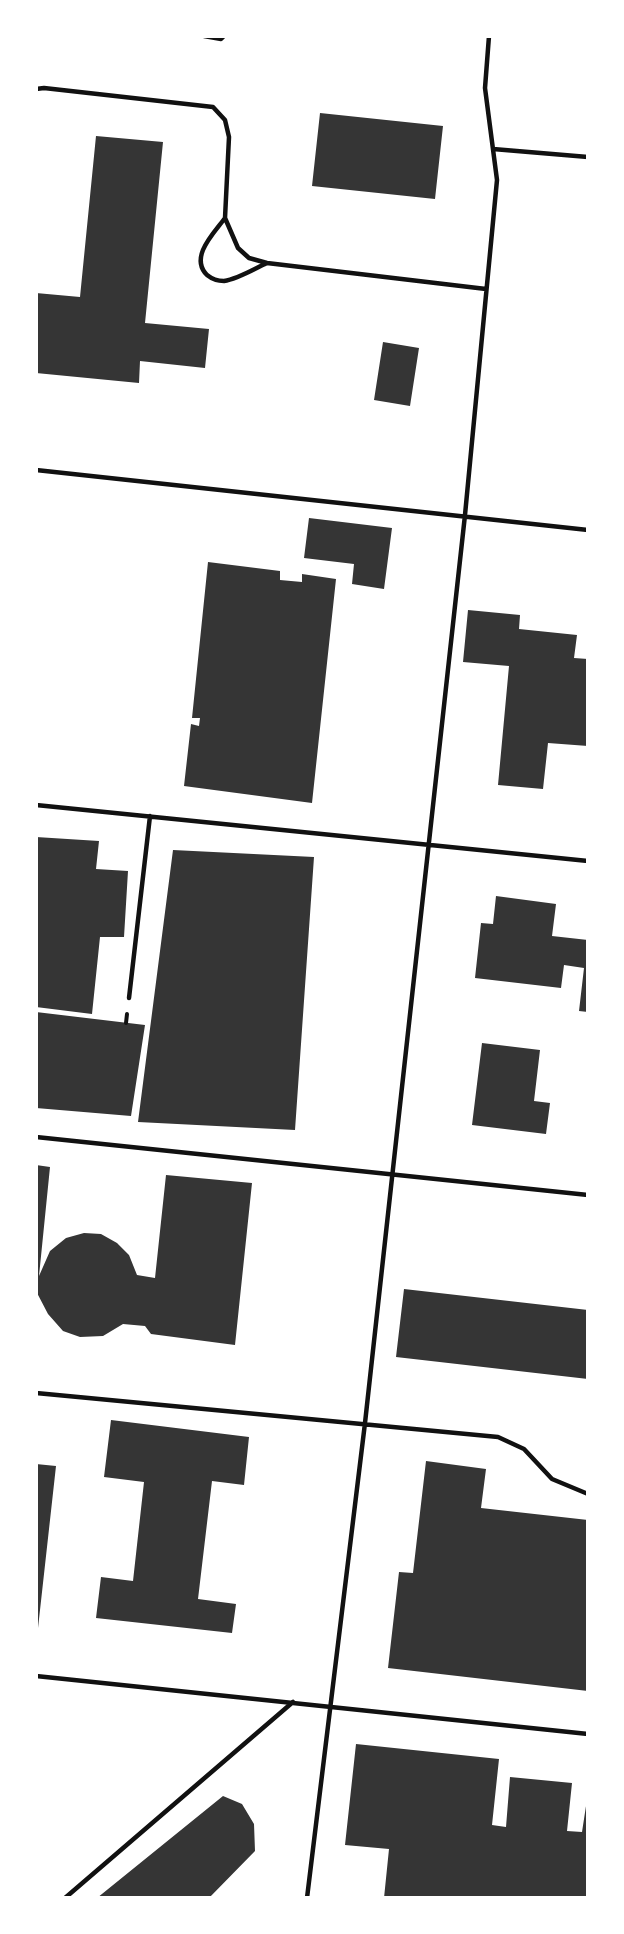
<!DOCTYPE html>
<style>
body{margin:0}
#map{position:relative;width:624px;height:1934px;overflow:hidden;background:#fff;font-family:Manrope,sans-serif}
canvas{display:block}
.frame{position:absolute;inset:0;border:38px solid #fff;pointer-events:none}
</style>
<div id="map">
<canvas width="624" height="1934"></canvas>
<div class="frame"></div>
</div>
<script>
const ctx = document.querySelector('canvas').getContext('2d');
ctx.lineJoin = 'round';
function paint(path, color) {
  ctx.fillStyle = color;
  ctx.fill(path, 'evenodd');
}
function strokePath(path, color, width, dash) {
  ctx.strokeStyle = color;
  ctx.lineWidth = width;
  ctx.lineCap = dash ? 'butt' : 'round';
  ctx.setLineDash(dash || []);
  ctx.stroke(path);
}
paint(new Path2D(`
 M 320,113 L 443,126 L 435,199 L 312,186 Z
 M 96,136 L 163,142 L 145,323 L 209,329 L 205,368 L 140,361 L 139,383 L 36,373 L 36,293 L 80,297 Z
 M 383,342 L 419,348 L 410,406 L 374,400 Z
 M 309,518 L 392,528 L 384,589 L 352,584 L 354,564 L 304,558 Z
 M 208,562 L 280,571 L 280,580 L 302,582 L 302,574 L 336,579 L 312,803 L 184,786 L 191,724 L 199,726 L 200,718 L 192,718 Z
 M 468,610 L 520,615 L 519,629 L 577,635 L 574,658 L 588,659 L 588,746 L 548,743 L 543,789 L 498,785 L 509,666 L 463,662 Z
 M 36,837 L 99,841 L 96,869 L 128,871 L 124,937 L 100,937 L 92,1014 L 36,1007 Z
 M 173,850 L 314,857 L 295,1130 L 138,1122 Z
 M 496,896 L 556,904 L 552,936 L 588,940 L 588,1012 L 579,1011 L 584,968 L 564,965 L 561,988 L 475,978 L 481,923 L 493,924 Z
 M 36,1012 L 145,1025 L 131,1116 L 36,1108 Z
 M 482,1043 L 540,1050 L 534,1101 L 550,1103 L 546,1134 L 472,1125 Z
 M 36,1165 L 50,1167 L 39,1276 L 50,1251 L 66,1238 L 84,1233 L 101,1234 L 117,1243 L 129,1255 L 137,1275 L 155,1278 L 166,1175 L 252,1183 L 235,1345 L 151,1334 L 145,1326 L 123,1324 L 103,1336 L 80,1337 L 63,1331 L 48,1314 L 36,1291 Z
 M 404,1289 L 588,1310 L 588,1379 L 396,1357 Z
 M 111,1420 L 249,1437 L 244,1485 L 212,1481 L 198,1599 L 236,1604 L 232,1633 L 96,1618 L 101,1577 L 133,1581 L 144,1482 L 104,1477 Z
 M 426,1461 L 486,1469 L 481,1508 L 588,1520 L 588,1691 L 388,1668 L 399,1572 L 413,1573 Z
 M 36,1464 L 56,1466 L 38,1628 L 36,1628 Z
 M 356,1744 L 499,1759 L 492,1825 L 506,1827 L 510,1777 L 572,1783 L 567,1831 L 582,1832 L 588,1793 L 588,1898 L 384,1898 L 389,1849 L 345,1845 Z
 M 223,1796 L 242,1804 L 254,1824 L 255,1851 L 209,1898 L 97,1898 Z`), '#353535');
strokePath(new Path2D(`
 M 126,1023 L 127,1014`), '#111', 4);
strokePath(new Path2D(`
 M 204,36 L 221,39 L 224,36
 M 36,89 L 44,88 L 213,107 L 225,120 L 229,137 L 225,218 L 238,248 L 249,258 L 267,263 L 486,289
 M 493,149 L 588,157
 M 225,218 C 214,233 189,257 207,275 C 212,279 218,281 224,281 C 238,279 254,269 267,263
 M 36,470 L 588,530
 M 36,805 L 588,861
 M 129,998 L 150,816
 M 36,1137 L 588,1195
 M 36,1393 L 498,1437 L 524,1449 L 552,1479 L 588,1494
 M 36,1676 L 588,1734
 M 65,1898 L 293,1702
 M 307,1898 L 365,1423 L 465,515 L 497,180 L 485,88 L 489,36`), '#111', 4.5);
</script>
